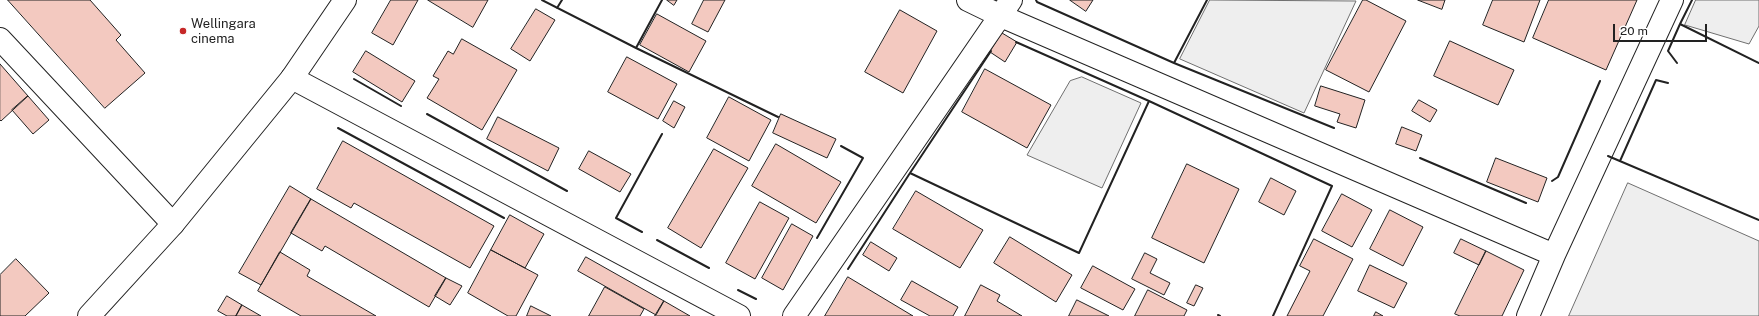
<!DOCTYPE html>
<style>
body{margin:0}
#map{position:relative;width:1759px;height:316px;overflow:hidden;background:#fff;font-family:"Public Sans",sans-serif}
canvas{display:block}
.scale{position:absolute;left:1613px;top:24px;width:94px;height:18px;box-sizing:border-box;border:2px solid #222;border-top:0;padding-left:5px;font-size:12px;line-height:14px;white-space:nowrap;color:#222;-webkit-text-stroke:3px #fff;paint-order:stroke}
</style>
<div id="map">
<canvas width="1759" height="316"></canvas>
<div class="scale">20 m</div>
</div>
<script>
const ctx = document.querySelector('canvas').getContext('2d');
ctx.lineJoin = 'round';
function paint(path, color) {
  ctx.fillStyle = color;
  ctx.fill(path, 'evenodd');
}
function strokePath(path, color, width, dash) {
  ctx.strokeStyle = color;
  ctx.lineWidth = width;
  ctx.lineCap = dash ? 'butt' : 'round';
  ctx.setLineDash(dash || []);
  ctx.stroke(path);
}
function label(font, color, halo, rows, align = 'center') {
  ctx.font = font + ' "Public Sans",sans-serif';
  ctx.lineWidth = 3;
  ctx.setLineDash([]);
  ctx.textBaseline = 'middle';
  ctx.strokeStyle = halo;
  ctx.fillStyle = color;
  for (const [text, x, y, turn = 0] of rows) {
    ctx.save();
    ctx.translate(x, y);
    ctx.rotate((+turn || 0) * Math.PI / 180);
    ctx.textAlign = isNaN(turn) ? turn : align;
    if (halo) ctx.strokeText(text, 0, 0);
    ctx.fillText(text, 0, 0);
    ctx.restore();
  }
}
const green = new Path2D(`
 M 1210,0 L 1356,1 L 1304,113 L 1180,59 Z
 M 1696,0 L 1759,0 L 1759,26 L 1749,44 L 1685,25 Z
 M 1082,77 L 1141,103 L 1102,188 L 1027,155 L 1070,81 Z
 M 1628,183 L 1759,241 L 1759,316 L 1569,316 Z`);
paint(green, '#eee');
strokePath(green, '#6f6f6f', 1);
const building = new Path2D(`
 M 8,0 L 90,0 L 121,35 L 116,40 L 145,73 L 105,108 Z
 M 391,0 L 418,0 L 393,45 L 372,33 Z
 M 428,0 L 488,0 L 473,27 Z
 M 667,0 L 677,0 L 674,5 Z
 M 704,0 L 725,0 L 708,32 L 692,24 Z
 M 1070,0 L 1093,0 L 1086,11 Z
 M 1363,0 L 1366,0 L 1406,21 L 1369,92 L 1326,70 Z
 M 1418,0 L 1445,0 L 1442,9 Z
 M 1493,0 L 1540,0 L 1524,42 L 1483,25 Z
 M 1549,0 L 1637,0 L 1606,70 L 1533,38 Z
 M 536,9 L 555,20 L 530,61 L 511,49 Z
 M 900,10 L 937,31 L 903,93 L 865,72 Z
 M 657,14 L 706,41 L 689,72 L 640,45 Z
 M 1002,33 L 1017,42 L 1005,62 L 990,52 Z
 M 462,39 L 517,70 L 482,130 L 427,98 L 439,79 L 433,76 L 448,51 L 453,54 Z
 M 1450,41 L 1514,70 L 1498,105 L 1434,76 Z
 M 366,51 L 415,81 L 402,102 L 353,72 Z
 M 627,57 L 677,84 L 658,119 L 608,92 Z
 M 0,64 L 28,96 L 1,121 L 0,120 Z
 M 985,69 L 1051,105 L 1027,148 L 962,112 Z
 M 1321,86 L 1365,100 L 1356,128 L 1337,122 L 1340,114 L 1315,106 Z
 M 28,96 L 49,120 L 33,134 L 12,110 Z
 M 729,97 L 771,120 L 749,161 L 707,138 Z
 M 1419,100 L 1437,110 L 1430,122 L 1412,111 Z
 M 674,101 L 685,107 L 674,128 L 663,121 Z
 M 781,114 L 836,139 L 827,158 L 773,133 Z
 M 498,117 L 559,148 L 548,171 L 487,139 Z
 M 1402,127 L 1422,135 L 1416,151 L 1396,144 Z
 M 343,141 L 494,226 L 470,268 L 354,203 L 351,208 L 317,189 Z
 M 776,144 L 841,182 L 816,223 L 752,186 Z
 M 714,149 L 748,168 L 701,248 L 668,228 Z
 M 589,151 L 631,174 L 620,192 L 579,169 Z
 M 1496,158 L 1547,178 L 1538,202 L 1487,182 Z
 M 1187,164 L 1239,189 L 1204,263 L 1152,238 Z
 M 1271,178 L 1296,191 L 1284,215 L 1259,202 Z
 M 290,186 L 311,199 L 261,285 L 239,273 Z
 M 916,191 L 983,230 L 960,268 L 893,229 Z
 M 1342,194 L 1372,210 L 1352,247 L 1322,231 Z
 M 311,199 L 446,278 L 429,307 L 325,246 L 322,251 L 291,233 Z
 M 760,202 L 789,218 L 755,279 L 726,263 Z
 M 1390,210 L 1423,227 L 1403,266 L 1370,249 Z
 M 510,215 L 544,234 L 525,268 L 491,250 Z
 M 792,224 L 813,236 L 783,290 L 762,278 Z
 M 1010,237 L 1072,275 L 1056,302 L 994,263 Z
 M 1314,239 L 1353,259 L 1323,316 L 1287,316 L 1310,271 L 1300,266 Z
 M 1461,239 L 1486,251 L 1479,265 L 1454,253 Z
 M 871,242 L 897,258 L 889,271 L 863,255 Z
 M 491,250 L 538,275 L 516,316 L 508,316 L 468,293 Z
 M 1486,251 L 1524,270 L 1502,316 L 1460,316 L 1455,314 Z
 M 280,252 L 310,270 L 307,276 L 376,316 L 301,316 L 258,291 Z
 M 1145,253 L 1157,259 L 1150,273 L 1170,283 L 1164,295 L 1132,279 Z
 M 586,257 L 664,301 L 656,315 L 578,271 Z
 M 16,259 L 49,293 L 25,316 L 0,316 L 0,275 Z
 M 1370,265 L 1407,283 L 1394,308 L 1358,291 Z
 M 1093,266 L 1135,289 L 1123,310 L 1081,288 Z
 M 848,277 L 913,316 L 825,316 Z
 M 446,278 L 462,286 L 450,305 L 435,296 Z
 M 912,281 L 958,307 L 953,316 L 930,316 L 901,300 Z
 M 981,285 L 1000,295 L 997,301 L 1022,316 L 965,316 Z
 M 1196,285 L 1203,288 L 1194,306 L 1187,303 Z
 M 605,287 L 644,309 L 640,316 L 589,316 Z
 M 1148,290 L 1187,310 L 1184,316 L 1135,316 Z
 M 227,296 L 242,305 L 236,316 L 227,316 L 218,311 Z
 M 1077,300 L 1109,316 L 1069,316 Z
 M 664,301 L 690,316 L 655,316 Z
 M 242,305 L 261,316 L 236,316 Z
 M 531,306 L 551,316 L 527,316 Z
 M 1376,312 L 1383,316 L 1374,316 Z`);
paint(building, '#f3c9c0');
strokePath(building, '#222', 1);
const minor = new Path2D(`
 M 968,0 L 1001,16 L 1554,255
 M 0,39 L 173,224
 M 292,78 L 739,316
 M 794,316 L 1011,0
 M 1528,316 L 1554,255 L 1672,0`);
const tertiary = new Path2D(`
 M 89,316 L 173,224 L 292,78 L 345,0`);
strokePath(minor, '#222', 24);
strokePath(tertiary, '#222', 24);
strokePath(minor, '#fff', 22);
strokePath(tertiary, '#fff', 22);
strokePath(new Path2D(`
 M 542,0 L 636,48
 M 662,0 L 636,48 L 778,117
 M 1036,0 L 1037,2 L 1174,63 L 1334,128
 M 557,8 L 562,0
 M 1680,24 L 1692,0
 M 1016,42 L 1149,101 L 1332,186 L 1273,316
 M 991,51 L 910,173 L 1079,253 L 1149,101
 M 1174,63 L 1207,0
 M 1677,63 L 1668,51 L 1680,24 L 1759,63
 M 354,79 L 401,106
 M 427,114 L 567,191
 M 338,128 L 504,218
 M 1608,156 L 1759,220
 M 1420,158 L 1526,203
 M 1620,161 L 1656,80 L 1668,83
 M 1552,181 L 1558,177 L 1600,81
 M 642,232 L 616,218 L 662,134
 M 817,238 L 863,158 L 841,146
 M 657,240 L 709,268
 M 848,269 L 910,173
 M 738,290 L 756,299
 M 1218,315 L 1220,316`), '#222', 2);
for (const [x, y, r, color] of [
 [183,31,4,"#c62828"]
]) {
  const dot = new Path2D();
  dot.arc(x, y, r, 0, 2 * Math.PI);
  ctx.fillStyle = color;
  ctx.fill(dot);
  strokePath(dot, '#fff', 1.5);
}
label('13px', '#222', '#fff', [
 ["Wellingara",191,24],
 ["cinema",191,39]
], 'left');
</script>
